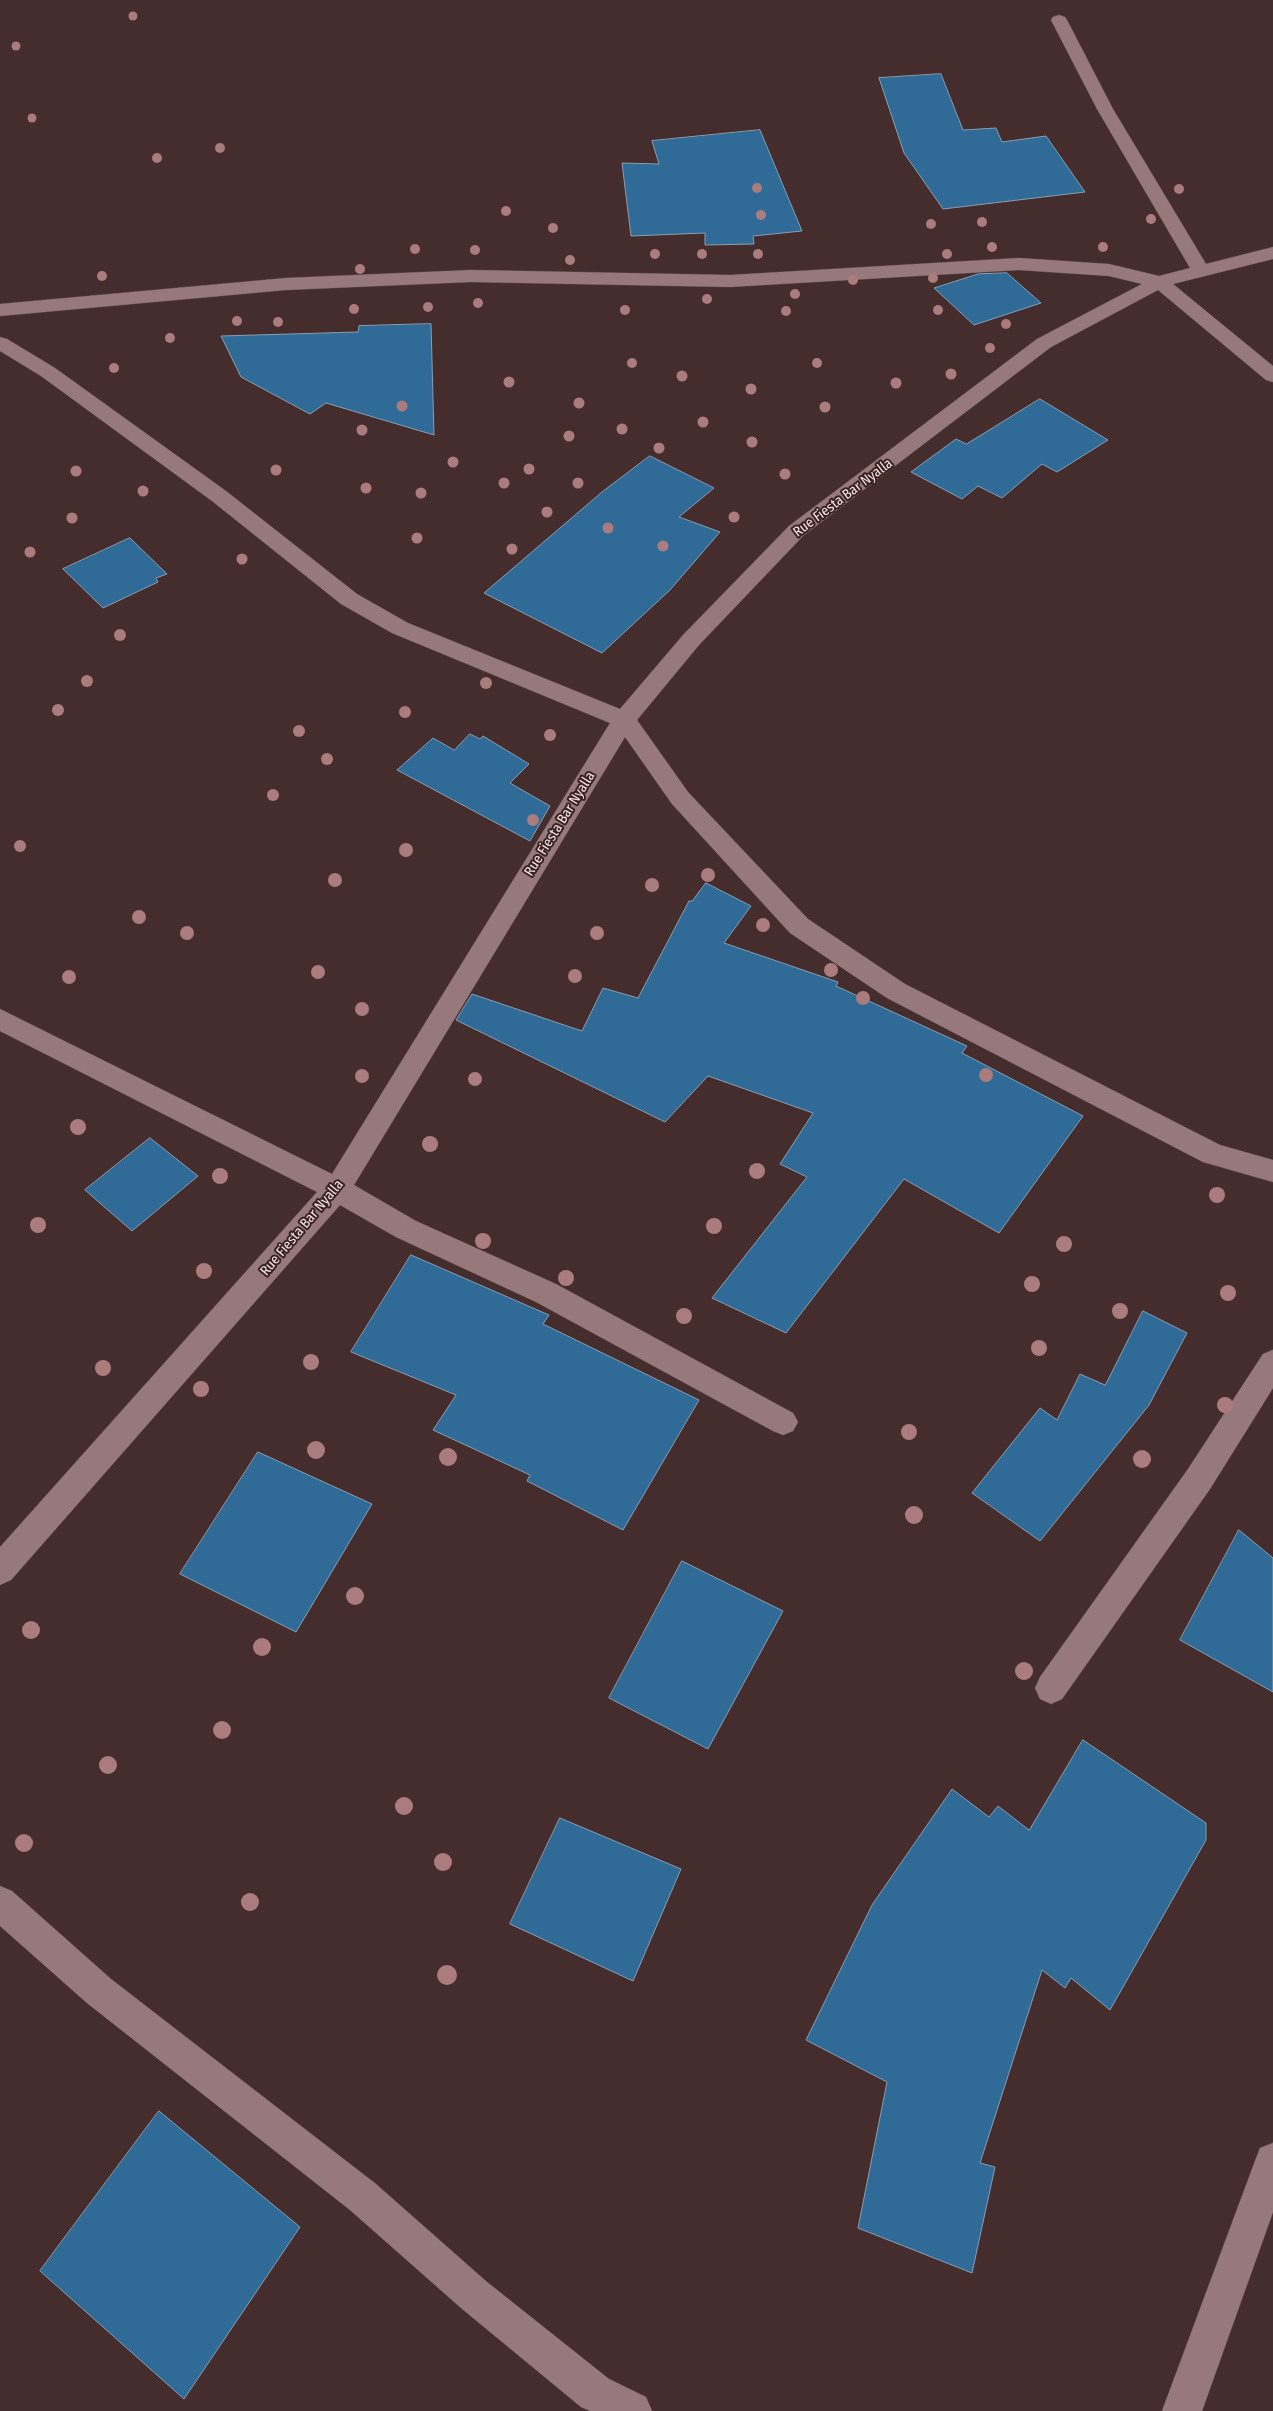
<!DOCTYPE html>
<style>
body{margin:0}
canvas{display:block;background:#452d2e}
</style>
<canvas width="1273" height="2411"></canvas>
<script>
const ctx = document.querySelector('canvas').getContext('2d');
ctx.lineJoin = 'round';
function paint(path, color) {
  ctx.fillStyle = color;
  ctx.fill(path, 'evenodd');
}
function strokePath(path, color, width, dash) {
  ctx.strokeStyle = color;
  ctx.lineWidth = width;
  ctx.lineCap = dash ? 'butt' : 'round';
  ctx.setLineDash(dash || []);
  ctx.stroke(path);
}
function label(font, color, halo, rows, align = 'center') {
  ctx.font = font + ' "Fira Sans Condensed",sans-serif';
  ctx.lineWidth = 4;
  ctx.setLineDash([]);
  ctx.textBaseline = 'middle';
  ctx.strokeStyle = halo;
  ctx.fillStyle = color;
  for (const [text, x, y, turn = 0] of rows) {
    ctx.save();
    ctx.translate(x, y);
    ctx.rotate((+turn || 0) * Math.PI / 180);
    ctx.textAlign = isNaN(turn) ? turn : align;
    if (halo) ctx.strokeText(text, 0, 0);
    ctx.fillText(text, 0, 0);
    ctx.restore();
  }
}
const building = new Path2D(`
 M 941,74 L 963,130 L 996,128 L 1002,142 L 1046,136 L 1085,192 L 943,209 L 904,153 L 879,78 Z
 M 760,130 L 802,231 L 753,236 L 754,244 L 705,245 L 705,233 L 631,236 L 622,163 L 659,164 L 652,141 Z
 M 1007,273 L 1041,303 L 974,325 L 934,288 L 978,274 Z
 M 431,324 L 434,435 L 326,403 L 310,414 L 241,377 L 221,336 L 358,332 L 359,326 Z
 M 1040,399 L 1108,440 L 1057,472 L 1042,464 L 1002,498 L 978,486 L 962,499 L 911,472 L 956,439 L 966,444 Z
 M 650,456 L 714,488 L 679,517 L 720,532 L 670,590 L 602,653 L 484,593 L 602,492 Z
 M 130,538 L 167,574 L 156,578 L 158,582 L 103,608 L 63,569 Z
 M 470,734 L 480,739 L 483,736 L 529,764 L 510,783 L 550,806 L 530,841 L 397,770 L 433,738 L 454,750 Z
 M 706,883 L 751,906 L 724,943 L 838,982 L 836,986 L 967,1046 L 962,1053 L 1083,1116 L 999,1233 L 904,1179 L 786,1333 L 712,1298 L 807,1177 L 780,1164 L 813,1113 L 708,1076 L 665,1122 L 456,1020 L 472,994 L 582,1031 L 603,988 L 638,998 L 689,901 L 692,901 Z
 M 150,1138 L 198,1176 L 132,1231 L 85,1190 Z
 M 411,1255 L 549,1315 L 543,1324 L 699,1400 L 623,1530 L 527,1481 L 530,1475 L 433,1430 L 456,1395 L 351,1352 Z
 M 1143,1311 L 1187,1333 L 1149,1405 L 1040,1541 L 972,1493 L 1040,1408 L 1057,1420 L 1080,1374 L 1105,1385 Z
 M 258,1452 L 372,1504 L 296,1632 L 180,1574 Z
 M 1239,1530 L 1273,1558 L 1273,1692 L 1180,1640 Z
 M 682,1561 L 783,1611 L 708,1749 L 609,1698 Z
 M 1083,1740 L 1206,1823 L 1206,1840 L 1110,2010 L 1071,1978 L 1065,1988 L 1042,1970 L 980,2163 L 995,2167 L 972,2273 L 858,2228 L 887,2082 L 806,2040 L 872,1905 L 952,1789 L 989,1817 L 998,1806 L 1029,1830 Z
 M 560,1818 L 681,1869 L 633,1981 L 510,1924 Z
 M 159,2111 L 300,2227 L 184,2399 L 40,2271 Z`);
paint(building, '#306b98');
strokePath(building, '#889db0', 1);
const minor = new Path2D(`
 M 1059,15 L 1065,17 L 1067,20 L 1113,109 L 1206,264 L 1273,247 L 1273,259 L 1173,284 L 1273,366 L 1273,382 L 1266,380 L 1158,290 L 1051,347 L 803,536 L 699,645 L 637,720 L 688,792 L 808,919 L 905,984 L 1220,1145 L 1273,1160 L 1273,1182 L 1203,1162 L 887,998 L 790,933 L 672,804 L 625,737 L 354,1185 L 416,1221 L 556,1284 L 793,1413 L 798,1422 L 793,1431 L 783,1435 L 773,1431 L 536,1302 L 396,1237 L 340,1205 L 11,1580 L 0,1585 L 0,1547 L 317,1192 L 0,1031 L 0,1009 L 332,1174 L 610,723 L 392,633 L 341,604 L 212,501 L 41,376 L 0,351 L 0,337 L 7,339 L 55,368 L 226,491 L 357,594 L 408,623 L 620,709 L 683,635 L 789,526 L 1037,339 L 1142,284 L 1109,276 L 1019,270 L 730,287 L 471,282 L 286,290 L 0,316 L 0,304 L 286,278 L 471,270 L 730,275 L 1019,258 L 1109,264 L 1159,276 L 1190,268 L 1097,109 L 1051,20 L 1053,17 Z
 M 1273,1350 L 1273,1388 L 1210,1489 L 1062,1699 L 1051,1704 L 1040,1699 L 1035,1688 L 1040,1677 L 1188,1469 L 1263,1354 Z
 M 0,1886 L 12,1891 L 111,1979 L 376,2184 L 487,2282 L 609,2379 L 646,2397 L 652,2411 L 590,2411 L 581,2407 L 461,2308 L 350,2210 L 87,2003 L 0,1926 Z
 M 1273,2143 L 1273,2212 L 1202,2411 L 1162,2411 L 1255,2161 L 1260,2148 Z`);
strokePath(minor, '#604a4c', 1);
paint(minor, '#97797b');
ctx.fillStyle = '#aa7c7e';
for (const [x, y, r] of [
 [133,16,4.5],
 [16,46,4.5],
 [32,118,4.5],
 [220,148,5],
 [157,158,5],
 [757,188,5],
 [1179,189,5],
 [506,211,5],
 [761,215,5],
 [1151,219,5],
 [982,222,5],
 [931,224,5],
 [553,228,5],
 [992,247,5],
 [1103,247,5],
 [415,249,5],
 [475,250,5],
 [655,254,5],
 [702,254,5],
 [758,254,5],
 [947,254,5],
 [570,260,5],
 [360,269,5],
 [102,276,5],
 [933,278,5],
 [853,280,5],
 [795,294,5],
 [707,299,5],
 [478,303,5],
 [428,307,5],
 [354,309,5],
 [625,310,5],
 [938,310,5],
 [786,311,5],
 [237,321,5],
 [278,322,5],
 [1006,324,5],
 [170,338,5],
 [990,348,5],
 [632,363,5],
 [817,363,5],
 [114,368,5],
 [951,374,5.5],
 [682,376,5.5],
 [509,382,5.5],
 [896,383,5.5],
 [751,389,5.5],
 [579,403,5.5],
 [402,406,5.5],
 [825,407,5.5],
 [703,422,5.5],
 [622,429,5.5],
 [362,430,5.5],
 [569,436,5.5],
 [752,442,5.5],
 [659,448,5.5],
 [453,462,5.5],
 [529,469,5.5],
 [276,470,5.5],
 [76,471,5.5],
 [785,474,5.5],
 [504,483,5.5],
 [578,483,5.5],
 [366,488,5.5],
 [143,491,5.5],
 [421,493,5.5],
 [547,512,5.5],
 [734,517,5.5],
 [72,518,5.5],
 [608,528,5.5],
 [417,538,5.5],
 [663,546,5.5],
 [512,549,5.5],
 [30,552,5.5],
 [242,559,5.5],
 [120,635,6],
 [87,681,6],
 [486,683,6],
 [58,710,6],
 [405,712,6],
 [299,731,6],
 [550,735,6],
 [327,759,6],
 [273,795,6],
 [533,820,6],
 [20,846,6],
 [406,850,7],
 [708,875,7],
 [335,880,7],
 [652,885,7],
 [139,917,7],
 [763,925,7],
 [187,933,7],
 [597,933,7],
 [831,970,7],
 [318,972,7],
 [575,976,7],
 [69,977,7],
 [863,998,7],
 [362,1009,7],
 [986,1075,7],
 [362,1076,7],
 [475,1079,7],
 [78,1127,8],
 [430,1144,8],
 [757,1171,8],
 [220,1176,8],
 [1217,1195,8],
 [38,1225,8],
 [714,1226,8],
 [483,1241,8],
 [1064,1244,8],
 [204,1271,8],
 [566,1278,8],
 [1032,1284,8],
 [1228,1293,8],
 [1120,1311,8],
 [684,1316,8],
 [1039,1348,8],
 [311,1362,8],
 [103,1368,8],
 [201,1389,8],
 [1225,1405,8],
 [909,1432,8],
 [316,1450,9],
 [448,1457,9],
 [1142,1459,9],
 [914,1515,9],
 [355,1596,9],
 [31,1630,9],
 [262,1647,9],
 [1024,1671,9],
 [222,1730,9],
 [108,1765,9],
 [404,1806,9],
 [24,1843,9],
 [443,1862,9],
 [250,1902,9],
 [447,1975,10]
]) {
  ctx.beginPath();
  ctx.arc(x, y, r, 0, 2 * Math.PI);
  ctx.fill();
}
label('14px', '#f6e5e5', '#3b2324', [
 ["Rue Fiesta Bar Nyalla",843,498,-37],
 ["Rue Fiesta Bar Nyalla",560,824,-58],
 ["Rue Fiesta Bar Nyalla",302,1228,-50]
]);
</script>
